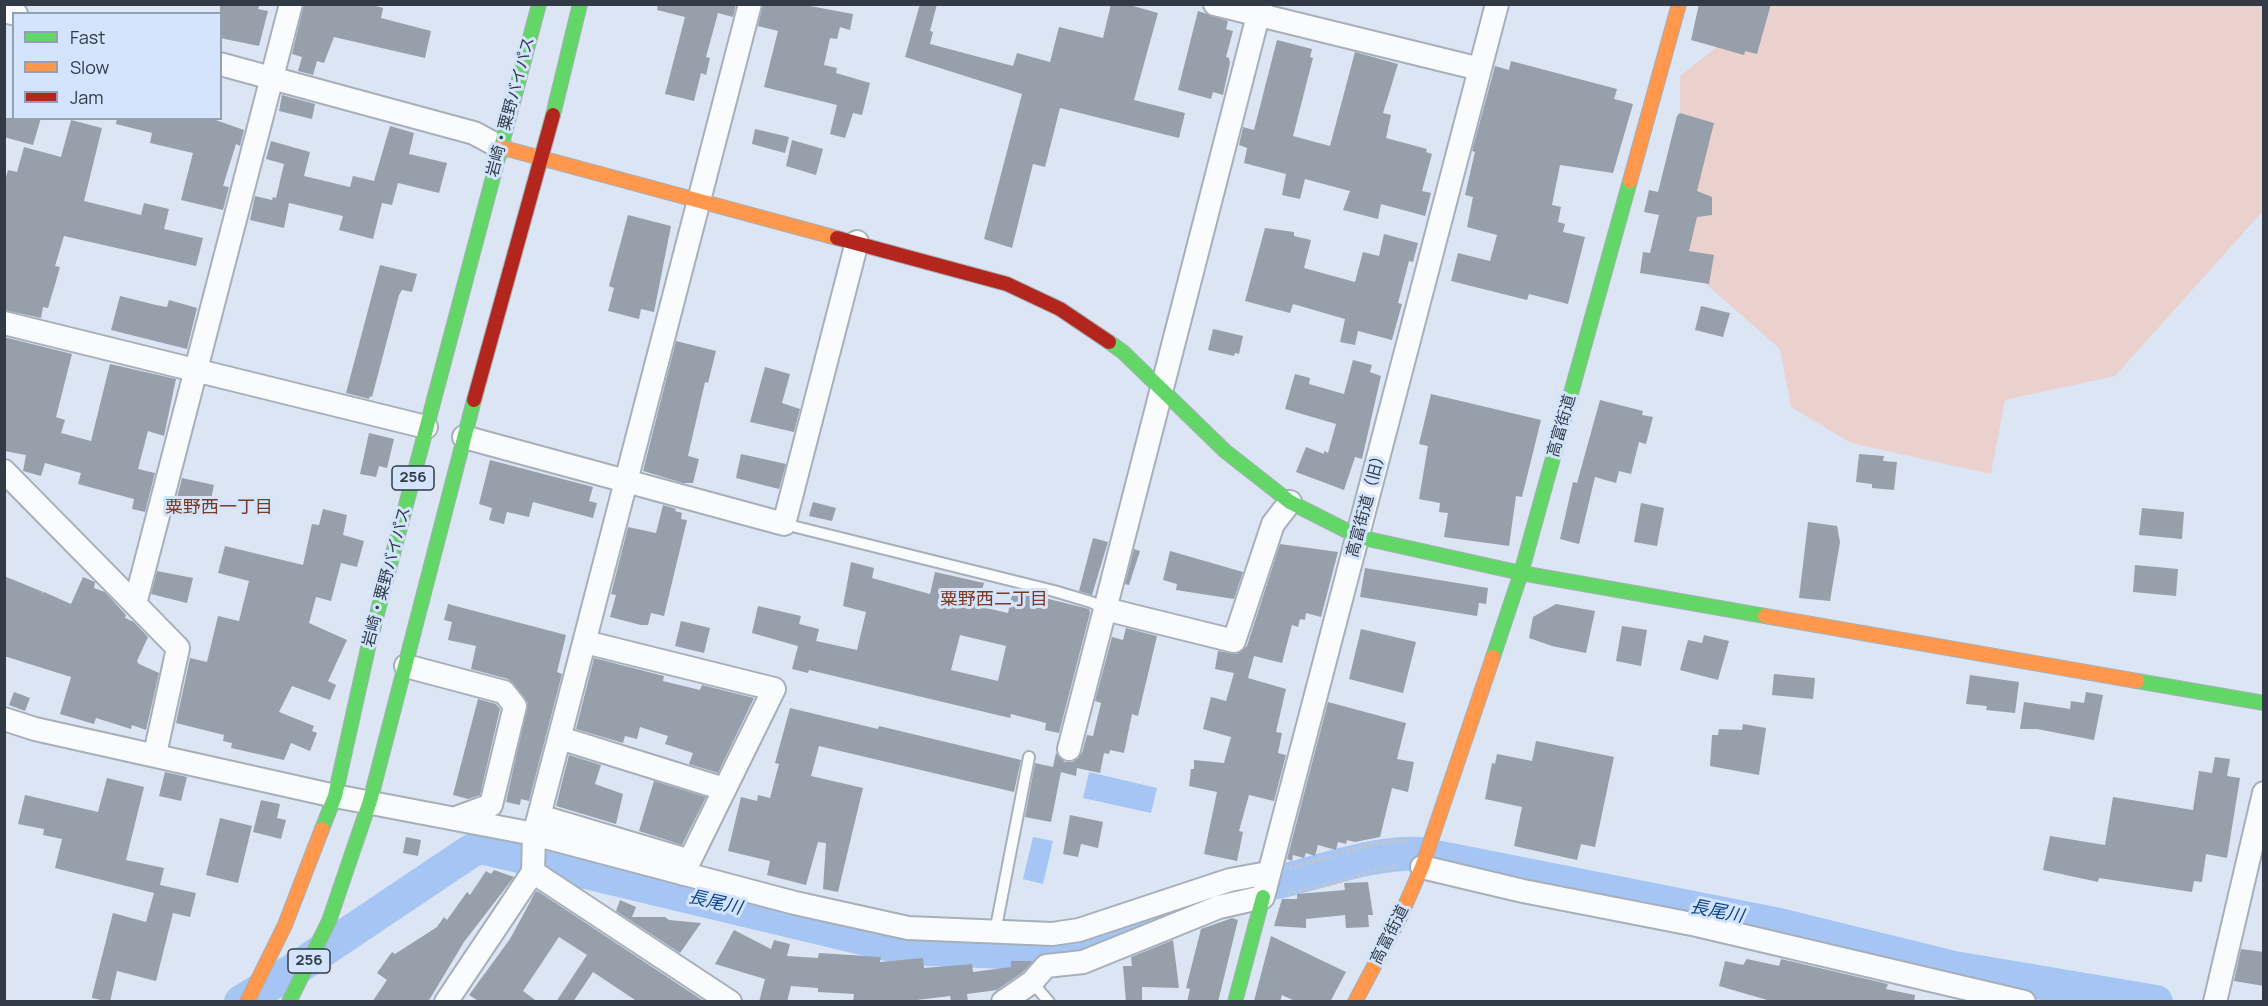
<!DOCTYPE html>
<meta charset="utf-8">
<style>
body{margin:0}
#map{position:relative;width:2268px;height:1006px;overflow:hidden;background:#dce5f3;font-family:Manrope,sans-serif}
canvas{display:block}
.frame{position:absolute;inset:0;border:6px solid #323a46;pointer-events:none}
.legend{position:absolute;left:12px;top:12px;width:210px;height:108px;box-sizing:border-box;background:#d3e4fc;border:2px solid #93a0b3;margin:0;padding:8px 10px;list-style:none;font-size:18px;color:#323a46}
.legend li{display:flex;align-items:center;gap:12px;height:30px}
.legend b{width:30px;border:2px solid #93a0b3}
</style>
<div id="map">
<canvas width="2268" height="1006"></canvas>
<div class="frame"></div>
<ul class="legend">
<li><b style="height:8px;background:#63d668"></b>Fast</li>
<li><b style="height:8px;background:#ff974d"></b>Slow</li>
<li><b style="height:8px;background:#b3261e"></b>Jam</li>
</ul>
</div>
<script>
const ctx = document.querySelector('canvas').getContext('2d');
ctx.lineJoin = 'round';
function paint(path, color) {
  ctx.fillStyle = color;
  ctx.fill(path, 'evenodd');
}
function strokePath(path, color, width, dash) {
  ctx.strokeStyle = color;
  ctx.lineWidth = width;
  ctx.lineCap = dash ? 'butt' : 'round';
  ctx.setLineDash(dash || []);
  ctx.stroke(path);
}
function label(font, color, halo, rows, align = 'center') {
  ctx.font = font + ' Manrope,"Noto Sans JP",sans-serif';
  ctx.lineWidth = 6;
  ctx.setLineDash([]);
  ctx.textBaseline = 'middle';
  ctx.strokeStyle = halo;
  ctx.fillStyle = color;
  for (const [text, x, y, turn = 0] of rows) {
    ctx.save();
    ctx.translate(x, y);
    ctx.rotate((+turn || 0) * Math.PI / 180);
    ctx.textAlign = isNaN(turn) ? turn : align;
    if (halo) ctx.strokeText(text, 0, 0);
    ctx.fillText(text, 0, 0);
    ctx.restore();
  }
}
paint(new Path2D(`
 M 1770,5 L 2263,5 L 2263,211 L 2115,376 L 2005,400 L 1991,474 L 1851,443 L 1791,407 L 1780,349 L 1681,262 L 1680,76 Z`), '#ebd1cd');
paint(new Path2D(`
 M 1089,772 L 1157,788 L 1151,813 L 1083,798 Z
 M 1033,837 L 1053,841 L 1043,884 L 1023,879 Z`), '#a5c6f5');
strokePath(new Path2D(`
 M 1278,882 C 1324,871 1373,852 1420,854 L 1779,925 L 1954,968 L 2156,1002
 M 241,1002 L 292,971 L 471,851 L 481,847 L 904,948 L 1032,953 L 1089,947 L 1166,913 L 1226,896`), '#a5c6f5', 34);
paint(new Path2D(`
 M 220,4 L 260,4 L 258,9 L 268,11 L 259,46 L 220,38 Z
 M 304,4 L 369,4 L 383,8 L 381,18 L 431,31 L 425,58 L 334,37 L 324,63 L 317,61 L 313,75 L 298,71 L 302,57 L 292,54 Z
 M 658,4 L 736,4 L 733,17 L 718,13 L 706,57 L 710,58 L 706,75 L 701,73 L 694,101 L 665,94 L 685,17 L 657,10 Z
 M 763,4 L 799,4 L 853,14 L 850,30 L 840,27 L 837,39 L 830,38 L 824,65 L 837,68 L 836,73 L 870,83 L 862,115 L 853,113 L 845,138 L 830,134 L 837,105 L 764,87 L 778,31 L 758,26 Z
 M 920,4 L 937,4 L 930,31 L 933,32 L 930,44 L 1013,66 L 1017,53 L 1050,62 L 1059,27 L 1103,38 L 1111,4 L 1126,4 L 1158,13 L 1134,100 L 1185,113 L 1179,138 L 1060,108 L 1045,167 L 1033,164 L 1012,248 L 984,239 L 1022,94 L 905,57 Z
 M 1699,4 L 1771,4 L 1757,54 L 1745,51 L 1744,55 L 1691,40 Z
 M 1198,11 L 1228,21 L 1226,29 L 1233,31 L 1226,57 L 1229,58 L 1230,63 L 1223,95 L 1213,92 L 1211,99 L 1178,90 Z
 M 1277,40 L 1312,49 L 1310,57 L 1313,58 L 1293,136 L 1330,146 L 1355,52 L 1398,64 L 1383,113 L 1391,115 L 1386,138 L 1427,149 L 1426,152 L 1432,154 L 1422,191 L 1431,193 L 1425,216 L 1381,204 L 1378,219 L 1343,210 L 1350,191 L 1305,179 L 1300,199 L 1282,195 L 1286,174 L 1244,163 L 1247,148 L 1239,145 L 1243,127 L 1254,130 Z
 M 1511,61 L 1617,89 L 1614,99 L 1633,104 L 1613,173 L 1560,165 L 1552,205 L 1561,207 L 1558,222 L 1565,224 L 1563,232 L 1585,237 L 1568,304 L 1529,294 L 1527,300 L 1451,281 L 1458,253 L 1490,261 L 1497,235 L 1467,227 L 1473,197 L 1465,195 L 1475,152 L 1472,151 L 1495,66 L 1509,70 Z
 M 282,95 L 315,104 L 312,119 L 279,111 Z
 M 1680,113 L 1714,123 L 1697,191 L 1712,197 L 1712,215 L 1697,217 L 1689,251 L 1714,255 L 1709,284 L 1640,273 L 1643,252 L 1650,253 L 1659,215 L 1644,212 L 1649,190 L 1658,192 L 1677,116 Z
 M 4,118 L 41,118 L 33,145 L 4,137 Z
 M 117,118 L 210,118 L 244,130 L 240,146 L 236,144 L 223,186 L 229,187 L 223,210 L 181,200 L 193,153 L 150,143 L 152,133 L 116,124 Z
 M 71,120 L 102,128 L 84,201 L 141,215 L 144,203 L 169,209 L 164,229 L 203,238 L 196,266 L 64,236 L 55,266 L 60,267 L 56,281 L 48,308 L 43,307 L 41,318 L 4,310 L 4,184 L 8,170 L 17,172 L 24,147 L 61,157 Z
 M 390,126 L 414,133 L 409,154 L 447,163 L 439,193 L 398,183 L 392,205 L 382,203 L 373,239 L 339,230 L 343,216 L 289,203 L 284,228 L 250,220 L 255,196 L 272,200 L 273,197 L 276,198 L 284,164 L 266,159 L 271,141 L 310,152 L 304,176 L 350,187 L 353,176 L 374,181 Z
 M 755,129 L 789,137 L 785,153 L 752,144 Z
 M 792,140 L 823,149 L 816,175 L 786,166 Z
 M 628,215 L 671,226 L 654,312 L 641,309 L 639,319 L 608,311 L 614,288 L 609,286 Z
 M 1265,228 L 1294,232 L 1294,236 L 1311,240 L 1304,268 L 1355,282 L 1363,252 L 1379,256 L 1384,234 L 1418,243 L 1413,262 L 1409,261 L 1398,303 L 1402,304 L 1392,340 L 1358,331 L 1355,345 L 1340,342 L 1345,319 L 1293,304 L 1290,313 L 1245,301 Z
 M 380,265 L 417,274 L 412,292 L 402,290 L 399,295 L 372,397 L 370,396 L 369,399 L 346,393 Z
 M 120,296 L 156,305 L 167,307 L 169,300 L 197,308 L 187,349 L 111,330 Z
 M 1701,306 L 1730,313 L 1723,337 L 1695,330 Z
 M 1213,329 L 1243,336 L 1239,354 L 1235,353 L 1234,356 L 1208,350 Z
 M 4,337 L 72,354 L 56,417 L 65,420 L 61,433 L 91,441 L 110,364 L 176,379 L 164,436 L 148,431 L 138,469 L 155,473 L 145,512 L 132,509 L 134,499 L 78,484 L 81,473 L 45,463 L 41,476 L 23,471 L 26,455 L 4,451 Z
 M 676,341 L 716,351 L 708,383 L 705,382 L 688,456 L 699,459 L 693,483 L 683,483 L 643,471 Z
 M 1353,360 L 1372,365 L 1370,372 L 1381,376 L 1362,459 L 1355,457 L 1344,490 L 1296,472 L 1306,447 L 1324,454 L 1324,451 L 1328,453 L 1336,424 L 1285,409 L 1295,374 L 1310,378 L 1309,384 L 1344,394 Z
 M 765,367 L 790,374 L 782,403 L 800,409 L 794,432 L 750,422 Z
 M 1431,394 L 1541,420 L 1522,497 L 1516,496 L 1509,546 L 1444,537 L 1448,513 L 1439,512 L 1440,503 L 1419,499 L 1428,446 L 1419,444 Z
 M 1600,400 L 1643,411 L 1642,415 L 1653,417 L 1646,444 L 1639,442 L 1631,474 L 1619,471 L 1616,483 L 1595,477 L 1579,544 L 1560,539 L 1573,482 L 1577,483 Z
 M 369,433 L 394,439 L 387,468 L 379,466 L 376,477 L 360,474 Z
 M 741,454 L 786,464 L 779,489 L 736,478 Z
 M 1859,454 L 1884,456 L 1883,461 L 1897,462 L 1894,490 L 1872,488 L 1872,484 L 1856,482 Z
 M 490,460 L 593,487 L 589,501 L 597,503 L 593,518 L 533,502 L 529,517 L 507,512 L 504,524 L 489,520 L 492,508 L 479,504 Z
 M 182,478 L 214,485 L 208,513 L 175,506 Z
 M 813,502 L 836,508 L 832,521 L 809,516 Z
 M 1641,503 L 1664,508 L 1657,546 L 1634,542 Z
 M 663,505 L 676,509 L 675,511 L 682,513 L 681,519 L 687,520 L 664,616 L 651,613 L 648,625 L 641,625 L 610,617 L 616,595 L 611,594 L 628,527 L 656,533 Z
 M 2142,508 L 2184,512 L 2182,539 L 2139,535 Z
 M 323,509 L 347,515 L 343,535 L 364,541 L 357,567 L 341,563 L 331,601 L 316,597 L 309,623 L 347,640 L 328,681 L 336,685 L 330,700 L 292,686 L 279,712 L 314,726 L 312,731 L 317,733 L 310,751 L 291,743 L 284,760 L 231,748 L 232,743 L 223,741 L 224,735 L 176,723 L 190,658 L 207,662 L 218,616 L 239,621 L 249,581 L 218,573 L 225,546 L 303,565 L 312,524 L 319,525 Z
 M 1808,522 L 1837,526 L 1840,542 L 1830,601 L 1799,598 Z
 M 1093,538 L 1108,542 L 1092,595 L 1079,591 Z
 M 1280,544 L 1338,552 L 1321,617 L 1306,613 L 1305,620 L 1300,619 L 1298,627 L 1292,625 L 1282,663 L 1254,656 L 1248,678 L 1286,689 L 1276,732 L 1282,733 L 1278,753 L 1286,755 L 1274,801 L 1249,795 L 1239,831 L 1243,832 L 1237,861 L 1204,854 L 1217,792 L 1189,786 L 1191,769 L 1194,769 L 1194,760 L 1224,763 L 1231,737 L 1203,729 L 1211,697 L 1226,701 L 1234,673 L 1215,669 L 1218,651 L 1237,654 L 1247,646 Z
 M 1134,549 L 1140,551 L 1129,585 L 1125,584 Z
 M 1170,551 L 1243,572 L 1234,599 L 1176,590 L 1177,584 L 1163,580 Z
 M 851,562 L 874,568 L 872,578 L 930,594 L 935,572 L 984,583 L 978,606 L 1008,613 L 1013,590 L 1089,609 L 1090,613 L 1059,733 L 1045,730 L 1046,723 L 1011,714 L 1010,718 L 809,670 L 808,673 L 792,669 L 798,646 L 752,633 L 758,606 L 801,616 L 799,624 L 819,629 L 816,641 L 857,650 L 866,612 L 843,606 ZM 960,635 L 1006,646 L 998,681 L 951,670 Z
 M 2135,565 L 2178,569 L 2176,596 L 2133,592 Z
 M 1365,568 L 1488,588 L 1486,604 L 1479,603 L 1477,616 L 1360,597 Z
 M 157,571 L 193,578 L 187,603 L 151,594 Z
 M 4,576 L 43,592 L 41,595 L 44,592 L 71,604 L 83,577 L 95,582 L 94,588 L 105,592 L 126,615 L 125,618 L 134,622 L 148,637 L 137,661 L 139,664 L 159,673 L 146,730 L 132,725 L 131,729 L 96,718 L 94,724 L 60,714 L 71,677 L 4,656 Z
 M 448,604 L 566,635 L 557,672 L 562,674 L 529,801 L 521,799 L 520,805 L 506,802 L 528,703 L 508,679 L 471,669 L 476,646 L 448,640 L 452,622 L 444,620 Z
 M 1556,604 L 1595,611 L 1586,653 L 1552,646 L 1529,638 L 1533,617 Z
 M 681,621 L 710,628 L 704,653 L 675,646 Z
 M 1622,626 L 1647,630 L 1641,666 L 1616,661 Z
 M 1126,628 L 1157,636 L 1138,716 L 1132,714 L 1124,753 L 1110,750 L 1109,754 L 1104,753 L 1100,773 L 1077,768 L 1076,776 L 1061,772 L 1051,822 L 1025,817 L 1035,763 L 1053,767 L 1056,753 L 1065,762 L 1073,762 L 1082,753 L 1087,735 L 1093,736 L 1101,703 L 1095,701 L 1112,637 L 1123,640 Z
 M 1361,629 L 1416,642 L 1403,693 L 1349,679 Z
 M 1704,635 L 1729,641 L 1718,680 L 1680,670 L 1688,640 L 1702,643 Z
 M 594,658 L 664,676 L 663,681 L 700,690 L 702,685 L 754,698 L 718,773 L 689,764 L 693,753 L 665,744 L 668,736 L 640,727 L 637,739 L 625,736 L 623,743 L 576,729 Z
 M 1774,674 L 1815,678 L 1813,699 L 1772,695 Z
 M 1970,675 L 2019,682 L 2015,713 L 1986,710 L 1987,706 L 1966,704 Z
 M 14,692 L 30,698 L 25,711 L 9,705 Z
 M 2086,692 L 2103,695 L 2094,740 L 2037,729 L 2020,729 L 2024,702 L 2070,709 L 2071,701 L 2084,703 Z
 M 478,699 L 496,704 L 500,709 L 480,795 L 468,799 L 453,795 Z
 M 1328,702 L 1406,723 L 1397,759 L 1414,762 L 1408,792 L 1392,788 L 1380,837 L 1355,842 L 1347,840 L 1346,844 L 1338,842 L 1336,850 L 1318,845 L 1315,856 L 1306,853 L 1304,858 L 1293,855 L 1292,861 L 1287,859 Z
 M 790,708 L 878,729 L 879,726 L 1021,760 L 1014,792 L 819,746 L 811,776 L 863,788 L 838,892 L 823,889 L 826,843 L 818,842 L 806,885 L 767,875 L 770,861 L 728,851 L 741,797 L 757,801 L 758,795 L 770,798 L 779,764 L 775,763 Z
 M 1743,724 L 1766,728 L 1759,775 L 1710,766 L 1712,735 L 1718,735 L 1719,729 L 1742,730 Z
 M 1536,741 L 1614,757 L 1595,847 L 1581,844 L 1577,860 L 1514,846 L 1522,807 L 1485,799 L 1492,763 L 1495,764 L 1497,754 L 1532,761 Z
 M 569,755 L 601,765 L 595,784 L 623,794 L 616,824 L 556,806 Z
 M 2215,757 L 2230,759 L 2227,776 L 2240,778 L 2227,858 L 2206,854 L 2202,882 L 2194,881 L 2192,892 L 2099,878 L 2098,882 L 2043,870 L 2050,836 L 2105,845 L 2113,797 L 2193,810 L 2199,771 L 2212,773 Z
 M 165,772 L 187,777 L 181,801 L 159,796 Z
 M 107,778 L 144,787 L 126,860 L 164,868 L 160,885 L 196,893 L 190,917 L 173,913 L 156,981 L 117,971 L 110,1002 L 92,998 L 92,996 L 113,913 L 146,922 L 154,893 L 55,868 L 62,839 L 43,835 L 44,829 L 18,824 L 25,795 L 98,812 Z
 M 654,781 L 706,797 L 682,845 L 639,831 Z
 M 261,800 L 280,804 L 277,818 L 286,820 L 281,839 L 253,832 Z
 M 1070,815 L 1103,822 L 1098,848 L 1081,844 L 1078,857 L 1063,854 Z
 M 220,818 L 252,826 L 238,883 L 206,875 Z
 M 406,837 L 421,840 L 418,856 L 403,853 Z
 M 494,870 L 514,877 L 464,942 L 428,1002 L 372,1002 L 387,980 L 377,973 L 392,952 L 395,954 L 437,927 L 444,917 L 447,920 L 467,892 L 470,895 L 486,871 L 491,874 Z
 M 1368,882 L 1373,915 L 1368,915 L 1369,927 L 1346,928 L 1345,915 L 1306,919 L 1306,928 L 1274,926 L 1282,899 L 1297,899 L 1297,894 L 1345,890 L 1344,883 Z
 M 536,891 L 539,892 L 705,1002 L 638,1002 L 593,972 L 573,1002 L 556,1002 L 587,955 L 559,937 L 523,991 L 538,1002 L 480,1002 L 469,995 L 510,939 Z
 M 620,900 L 636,907 L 632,917 L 665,917 L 669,920 L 701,923 L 680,953 L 616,911 Z
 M 1232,918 L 1238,920 L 1218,1002 L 1187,1002 L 1190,989 L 1186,988 L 1201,929 Z
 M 734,930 L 771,949 L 774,940 L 790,944 L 787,956 L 818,958 L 819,953 L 881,957 L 880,962 L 923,958 L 924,968 L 972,964 L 973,972 L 1011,967 L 1011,961 L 1033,961 L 1023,972 L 997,990 L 967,994 L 968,1002 L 951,1002 L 950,996 L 900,1002 L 853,1002 L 854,994 L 818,992 L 818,988 L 791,986 L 787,1002 L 759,1002 L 765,979 L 715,964 Z
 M 1271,936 L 1346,972 L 1330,1002 L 1297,1002 L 1282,995 L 1280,1002 L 1254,1001 Z
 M 1173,940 L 1179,988 L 1142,987 L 1142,1002 L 1126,1002 L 1123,966 L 1132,966 L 1131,957 Z
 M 2241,949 L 2264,952 L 2264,986 L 2234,981 Z
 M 1747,959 L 1779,966 L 1781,959 L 1888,984 L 1886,989 L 1915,995 L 1914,1002 L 1774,1002 L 1719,986 L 1725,961 L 1743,965 Z`), '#979faa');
const lane = new Path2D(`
 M 784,524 L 1054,591 L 1091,602 L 1105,609
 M 995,932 L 1029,757
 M 1032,982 L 1049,1002`);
const street = new Path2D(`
 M 1215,4 L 1480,69
 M 4,11 L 16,14
 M 220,64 L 474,133 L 500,147
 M 4,323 L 426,427
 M 464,437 L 784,524 L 857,242
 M 4,471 L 135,604
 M 1105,609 L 1234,641 L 1273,524 L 1290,502
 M 585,642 L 774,689 L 683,874
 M 406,666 L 504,692 L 515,706 L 491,805 L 456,818
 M 4,719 L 35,729 L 335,796 L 534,834 L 795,903 L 908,928 L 1052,934 L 1079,930 L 1230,880 L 1268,873
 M 560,738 L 724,789
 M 1069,749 L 1261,4
 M 155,754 L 178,648 L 135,604 L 291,4
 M 539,816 L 687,860
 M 1422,867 L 1523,891 L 1697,925 L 2024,1002
 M 533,872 L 730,1002
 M 446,1002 L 533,872 L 534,834 L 539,816 L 750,4
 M 1003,1002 L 1032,982 L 1046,966 L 1083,962 L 1219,907 L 1263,897 L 1497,4
 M 2215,1002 L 2264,793`);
const fast = new Path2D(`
 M 553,115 L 580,4
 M 1109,342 L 1123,352 L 1225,451 L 1290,502 L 1359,537 L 1521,573 L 1765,616
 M 1493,657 L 1521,573 L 1630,181
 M 2137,681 L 2264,703
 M 322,829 L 335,796 L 368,648 L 539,4
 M 289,1002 L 329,921 L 370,801 L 474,400
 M 1235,1002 L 1263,897`);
const slow = new Path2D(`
 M 500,147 L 837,238
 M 1630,181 L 1679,4
 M 1765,616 L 2137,681
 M 247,1002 L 285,925 L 322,829
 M 1355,1002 L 1400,917 L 1422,867 L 1493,657`);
const jam = new Path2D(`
 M 837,238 L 1007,284 L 1060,309 L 1109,342
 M 474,400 L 553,115`);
strokePath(lane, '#a7afba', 14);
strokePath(street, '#a7afba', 26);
strokePath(fast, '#a7afba', 16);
strokePath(slow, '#a7afba', 16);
strokePath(jam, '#a7afba', 16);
strokePath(new Path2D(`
 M 1289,868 C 1321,861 1377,838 1407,841
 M 1287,893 L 1332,884 L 1381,868 L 1396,867`), '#c2c6cb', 4, [3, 3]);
strokePath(lane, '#fafbfd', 10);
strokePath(street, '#fafbfd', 22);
strokePath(fast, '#63d668', 14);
strokePath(slow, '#ff974d', 14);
strokePath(jam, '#b3261e', 14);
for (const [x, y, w] of [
 [413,478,42],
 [309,961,42]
]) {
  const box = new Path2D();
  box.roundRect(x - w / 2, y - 12, w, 24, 4.5);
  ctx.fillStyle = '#d3e4fc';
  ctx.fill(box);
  strokePath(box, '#323a46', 1.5);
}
label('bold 15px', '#323a46', null, [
 ["256",413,478],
 ["256",309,961]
]);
label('16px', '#323a46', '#d3e4fc', [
 ["岩崎・粟野バイパス",511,107,-75],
 ["高富街道",1562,426,-74],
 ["高富街道（旧）",1367,503,-75],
 ["岩崎・粟野バイパス",387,577,-75],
 ["高富街道",1390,935,-63]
]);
label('18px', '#7c3922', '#d3e4fc', [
 ["粟野西一丁目",219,508],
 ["粟野西二丁目",994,600]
]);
label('italic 18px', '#0b4389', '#d3e4fc', [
 ["長尾川",715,903,13],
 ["長尾川",1717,912,11]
]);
</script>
